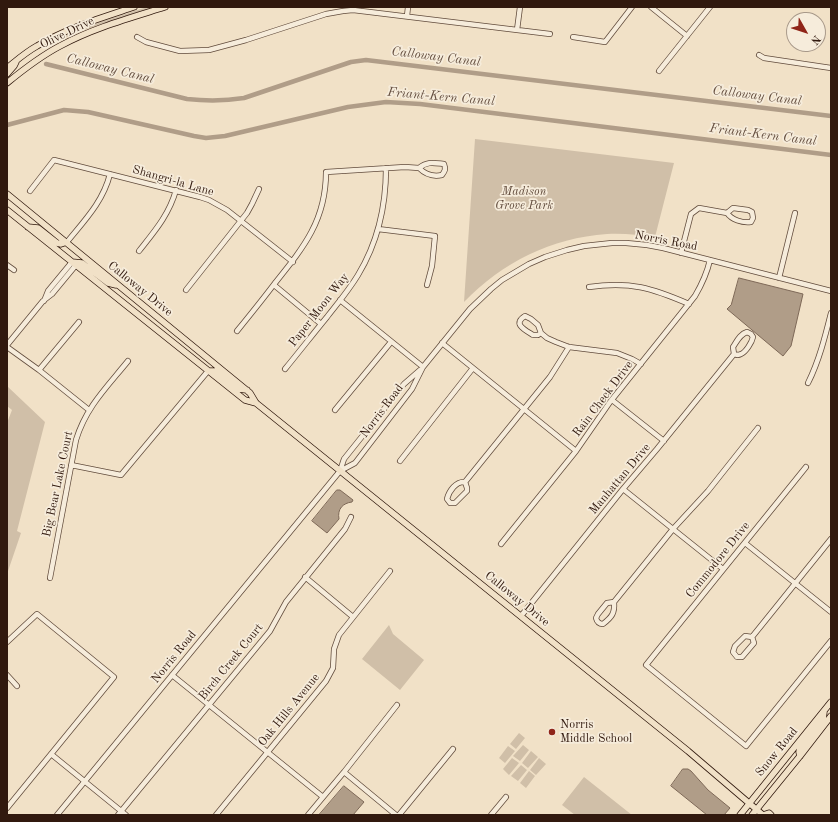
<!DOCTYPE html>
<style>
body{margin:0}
#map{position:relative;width:838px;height:822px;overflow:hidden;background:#f1e1c7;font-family:"Old Standard TT",serif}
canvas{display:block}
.frame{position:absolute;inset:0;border:8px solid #31190e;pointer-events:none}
.north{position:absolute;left:786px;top:12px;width:40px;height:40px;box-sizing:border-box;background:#f6ecdb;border:1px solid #a79889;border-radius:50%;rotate:129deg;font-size:11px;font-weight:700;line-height:16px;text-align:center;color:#31190e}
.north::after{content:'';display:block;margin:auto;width:14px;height:18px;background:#8f2418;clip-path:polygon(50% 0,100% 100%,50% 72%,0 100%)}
</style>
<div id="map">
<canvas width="838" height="822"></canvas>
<div class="frame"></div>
<div class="north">N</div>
</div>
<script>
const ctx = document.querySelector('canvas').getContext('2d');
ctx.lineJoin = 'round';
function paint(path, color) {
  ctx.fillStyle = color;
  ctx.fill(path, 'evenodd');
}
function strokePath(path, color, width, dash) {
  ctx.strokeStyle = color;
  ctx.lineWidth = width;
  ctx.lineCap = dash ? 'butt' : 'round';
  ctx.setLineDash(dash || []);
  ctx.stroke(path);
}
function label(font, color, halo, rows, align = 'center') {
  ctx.font = font + ' "Old Standard TT",serif';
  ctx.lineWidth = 3.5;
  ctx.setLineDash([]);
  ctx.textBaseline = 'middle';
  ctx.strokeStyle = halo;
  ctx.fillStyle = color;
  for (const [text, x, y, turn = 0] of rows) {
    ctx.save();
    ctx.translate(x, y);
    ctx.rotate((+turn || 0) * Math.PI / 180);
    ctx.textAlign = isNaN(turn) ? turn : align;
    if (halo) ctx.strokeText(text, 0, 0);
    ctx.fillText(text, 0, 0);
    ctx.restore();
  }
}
paint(new Path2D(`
 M 147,7 L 154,7 L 84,30 L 69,36 L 48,46 L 47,44 C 79,28 113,18 147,7 Z
 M 475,139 L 674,163 L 655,237 C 639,235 623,233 607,234 C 551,238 503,262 464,302 Z
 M 7,386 L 45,422 L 17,531 L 21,533 L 7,574 L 7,423 L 12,410 L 7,406 Z
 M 389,625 L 393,634 L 424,660 L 400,690 L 362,659 Z
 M 519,733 L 525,738 L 516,749 L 510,744 Z
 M 523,745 L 529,750 L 520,761 L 513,756 Z
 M 508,746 L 515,751 L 505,763 L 499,758 Z
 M 531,751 L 538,757 L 528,768 L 522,763 Z
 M 512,758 L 519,763 L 509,775 L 503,769 Z
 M 539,758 L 546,764 L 536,775 L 530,770 Z
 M 521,765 L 527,770 L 518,781 L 511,776 Z
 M 529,771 L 535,776 L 526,788 L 520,783 Z
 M 584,777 L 632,815 L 575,815 L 562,805 Z`), '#d0bfa8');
const water = new Path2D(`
 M 739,278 L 803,294 L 791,346 L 783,356 L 727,309 L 731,305 Z
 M 337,490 L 340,490 L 353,500 L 352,502 C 343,503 337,509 339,519 L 327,533 L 312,521 Z
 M 683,769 L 688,769 L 691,771 L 708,790 L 730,808 L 724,815 L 707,815 L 671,786 Z
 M 344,786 L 364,802 L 353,815 L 319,815 Z`);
paint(water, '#b09d88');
strokePath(water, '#7d6857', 1);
strokePath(new Path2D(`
 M 46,64 L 187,99 C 206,101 225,101 244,98 L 351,62 L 366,60 L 831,116
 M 7,125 L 64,110 L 88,112 L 194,136 L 206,138 L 225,136 L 348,107 L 386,102 L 420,104 L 831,155`), '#b09d88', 4.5);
const minor = new Path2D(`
 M 651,7 L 687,36
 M 407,16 L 408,7
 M 517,30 L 520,7
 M 137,37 L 146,42 L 180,51 L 209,50 L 246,40 L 326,14 L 343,11 L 353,10 L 550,34
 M 573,37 L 605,42 L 632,7
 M 759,55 L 764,58 L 831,68
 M 659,71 L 710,7
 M 30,191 L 54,160 L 200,197 L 209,200 L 227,210 L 293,262
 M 378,229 L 435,236 L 432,266 L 427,285
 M 67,242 C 84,221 103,202 110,174
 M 139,251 C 154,232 169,215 176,190
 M 681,253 L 691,214 L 699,208 L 727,213 C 732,220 742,223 751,222 L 753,218 L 752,212 L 748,210 L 733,208 L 727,213
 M 7,265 L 14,270
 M 779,278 L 795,213
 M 274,285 L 321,324
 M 589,287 C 630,281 652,288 689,304
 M 186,290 L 247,213 L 252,204 L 259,189
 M 340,300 L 423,367
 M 44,301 L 48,291 L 72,262
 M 237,331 C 250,315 263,299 275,283 C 304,247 326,220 326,172 L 405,167 L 419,168 C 427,161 434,163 444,164 C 446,169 445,171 442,175 C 433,177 425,174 419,168
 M 541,333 L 538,335 L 533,335 C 525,330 512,324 525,316 L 531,319 L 538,325 L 541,333 L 547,338 L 556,342 L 569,347 L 617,353 L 632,359 L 641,364
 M 442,343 L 576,451
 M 7,345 L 43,301 L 52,294 L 76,265
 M 7,347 L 39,370 L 89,410
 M 285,369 C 299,352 313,334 327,317 C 338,303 349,290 358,275 C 378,242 386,206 386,168
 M 39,370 L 79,322
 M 808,383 C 819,361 825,337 831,313
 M 612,400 L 664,441
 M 335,410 L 391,342
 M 400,461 L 473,368
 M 71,465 L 121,475 L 208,371
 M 806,467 L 646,665 L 746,746 L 831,641
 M 340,471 L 344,459 L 404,384 L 420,370
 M 465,482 L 467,488 L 467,491 L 455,503 L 450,503 L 447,499 C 449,491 456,481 465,482 L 550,377 L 569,347
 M 623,489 L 723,569
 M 745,543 L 831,612
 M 501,544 L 576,451 L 610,402 L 695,296 C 702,284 707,273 710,260
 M 305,577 L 353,617
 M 50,578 L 76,440 C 86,407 107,387 128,361
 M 614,602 C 615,613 612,617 603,624 C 599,624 597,622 596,618 L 598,614 L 607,603 L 614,602 L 673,529 L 708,491 L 758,428
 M 521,616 L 623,489 L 657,449 L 734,354 C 736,355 739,355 741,354 C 746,352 752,342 753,337 L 751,334 L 747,332 C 740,334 737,341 733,347 L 734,354
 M 745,636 L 752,637 L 754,643 L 742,657 L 737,657 L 733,652 L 735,646 Z
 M 752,637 L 831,539
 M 7,642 L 37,614 L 114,677 L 7,808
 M 7,675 L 17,686
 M 172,675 L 323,797
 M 51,754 L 126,815
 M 344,772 L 396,815
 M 57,815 L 340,471 L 355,463 L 412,389 L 423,367 L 470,309 L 491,289 L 502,280 L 529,264 L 545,257 L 567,250 L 584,246 L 612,243 L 626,243 L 647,245 L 663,248 L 831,291
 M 118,815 L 270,631 L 286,602 L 345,529 L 351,517
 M 216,815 L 326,681 L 333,668 L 334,649 L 339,635 L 390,571
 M 308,815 L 344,772 L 397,705
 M 399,815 L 453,749
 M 491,815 L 506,797`);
const major = new Path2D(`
 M 7,68 C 17,60 26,52 37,46 C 67,28 101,18 134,7
 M 7,74 L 14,66 L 16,62
 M 7,83 C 24,69 41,56 60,46 C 93,28 130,18 165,7
 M 7,194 L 250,393 L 256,403 L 688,751 L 763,815
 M 7,210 L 245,400 L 256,403
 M 28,227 L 38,228 L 57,243 L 61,244 L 67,242
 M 72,262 L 82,263 L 108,283 L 116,285
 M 208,371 L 216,371 L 238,389 L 247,390
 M 800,756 L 799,752 L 800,748 L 823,719 L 824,712
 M 740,815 L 831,702
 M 752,815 L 800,756 L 831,716
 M 763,815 L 769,813 L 771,815`);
strokePath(minor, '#614b3c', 6);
strokePath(major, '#31190e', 7);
strokePath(minor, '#f6ecdb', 4.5);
strokePath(major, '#f1e1c7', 5.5);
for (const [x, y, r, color] of [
 [552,732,4,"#8f2418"]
]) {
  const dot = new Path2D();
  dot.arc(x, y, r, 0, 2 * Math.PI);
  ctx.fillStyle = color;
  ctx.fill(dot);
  strokePath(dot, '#f6ecdb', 1.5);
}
label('12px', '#31190e', '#f6ecdb', [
 ["Olive Drive",67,33,-26],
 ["Shangri-la Lane",173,181,16],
 ["Norris Road",666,241,11],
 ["Calloway Drive",140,289,39],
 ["Paper Moon Way",319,310,-52],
 ["Rain Check Drive",603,399,-53],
 ["Norris Road",382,411,-53],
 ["Manhattan Drive",620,479,-50],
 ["Big Bear Lake Court",58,484,-78],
 ["Commodore Drive",718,560,-51],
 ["Calloway Drive",517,599,39],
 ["Norris Road",174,657,-51],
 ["Birch Creek Court",231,662,-51],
 ["Oak Hills Avenue",289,710,-51],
 ["Snow Road",777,752,-51]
]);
label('italic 12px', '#614b3c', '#f6ecdb', [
 ["Madison",524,192],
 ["Grove Park",524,206]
]);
label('12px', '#31190e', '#f6ecdb', [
 ["Norris",560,725],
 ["Middle School",560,739]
], 'left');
label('italic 13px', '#644e3f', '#f6ecdb', [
 ["Calloway Canal",436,57,7],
 ["Calloway Canal",110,69,14],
 ["Calloway Canal",757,96,7],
 ["Friant-Kern Canal",441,97,5],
 ["Friant-Kern Canal",763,135,7]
]);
</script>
